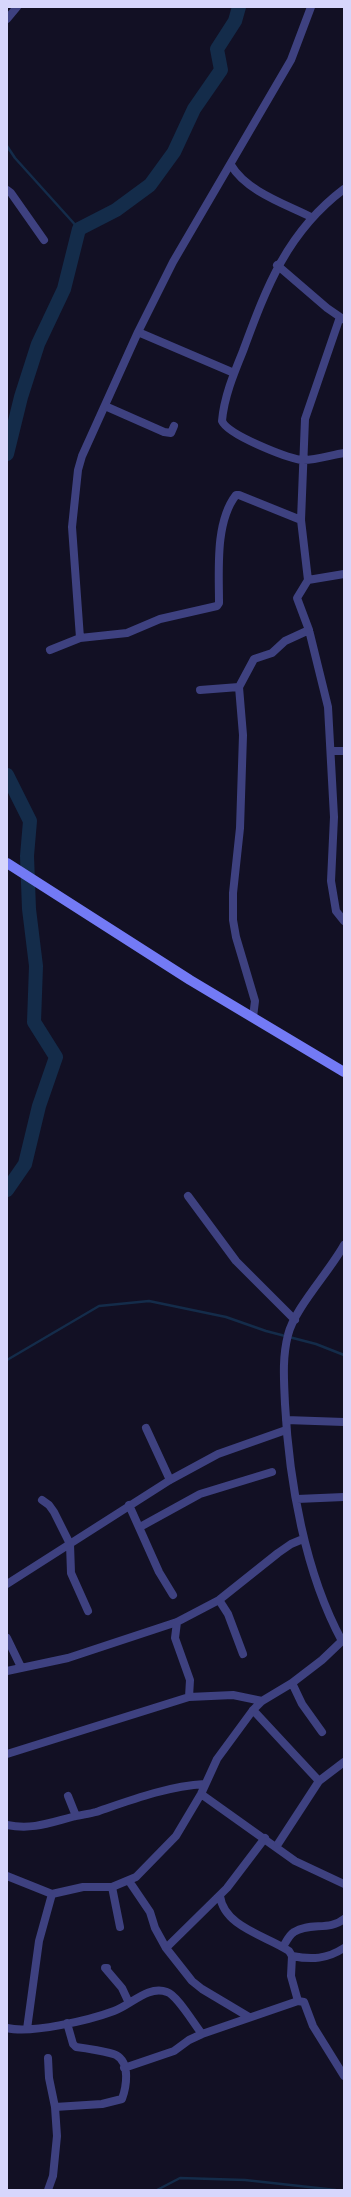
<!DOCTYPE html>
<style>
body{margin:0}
#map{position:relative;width:351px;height:2197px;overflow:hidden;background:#121024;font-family:Barlow,sans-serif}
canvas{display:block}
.frame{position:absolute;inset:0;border:8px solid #d7d6fc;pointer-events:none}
</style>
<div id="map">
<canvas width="351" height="2197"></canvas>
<div class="frame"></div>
</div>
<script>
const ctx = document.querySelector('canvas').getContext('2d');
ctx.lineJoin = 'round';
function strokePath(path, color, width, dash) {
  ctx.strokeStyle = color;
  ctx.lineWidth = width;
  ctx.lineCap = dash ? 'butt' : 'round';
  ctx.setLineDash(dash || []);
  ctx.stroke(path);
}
strokePath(new Path2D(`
 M 7,146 L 15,158 L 79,229
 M 7,1360 L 99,1306 L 149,1301 L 226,1317 L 266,1331 L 316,1344 L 344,1355
 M 157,2190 L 180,2178 L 245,2180 L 336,2190
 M 343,2190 L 344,2190`), '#142c4a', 2.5);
strokePath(new Path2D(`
 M 7,454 L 21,397 L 38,344 L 64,289 L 79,229 L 116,210 L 150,185 L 174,152 L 194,109 L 221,70 L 217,49 L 235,21 L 239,7
 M 7,775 L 30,821 L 27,856 L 29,909 L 36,966 L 34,1022 L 56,1057 L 39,1106 L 25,1164 L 7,1190`), '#142c4a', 14);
strokePath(new Path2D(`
 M 7,19 L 17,7
 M 231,165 C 246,191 285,204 311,217
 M 344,189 C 287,232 267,286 243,351 C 234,373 224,397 222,421 C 228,435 285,457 301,460 C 314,461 331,455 344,453
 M 7,190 L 11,193 L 44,240
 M 277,265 L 327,308 L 343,319
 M 340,317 L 305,419 L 301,520 L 308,580 L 297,598 L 309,630 L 328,707 L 334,817 L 331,881 L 336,911 L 344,921
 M 138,332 L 234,373
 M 105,406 L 164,432 L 171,433 L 174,426
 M 308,580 L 344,574
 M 80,638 L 72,527 L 78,470 L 82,456 L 138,332 L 173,262 L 291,60 L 311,7
 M 50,650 L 80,638 L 127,633 L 160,619 L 217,606 L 219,603 C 219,570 215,522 236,495 L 239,495 L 301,520
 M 200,690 L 239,687
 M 331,751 L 344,751
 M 253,1017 L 255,1001 L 236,937 L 233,920 L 233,893 L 240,828 L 243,735 L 239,687 L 254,659 L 272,653 L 285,641 L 309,630
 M 188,1196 L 236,1261 L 295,1320
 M 286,1420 L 344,1422
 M 146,1428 L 170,1480
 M 297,1499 L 344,1497
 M 42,1500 L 49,1505 L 54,1512 L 70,1544 L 71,1573 L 88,1611
 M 129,1505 L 159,1572 L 173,1595
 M 140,1527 L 200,1494 L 272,1472
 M 7,1584 L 170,1480 L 218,1454 L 286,1430
 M 219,1600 L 228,1614 L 243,1654
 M 177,1622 L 175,1638 L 190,1680 L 189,1697
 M 7,1638 L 21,1667
 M 342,1641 C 305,1573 289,1481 285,1404 C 284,1381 282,1358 288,1335 C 294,1309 330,1271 344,1245
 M 7,1671 L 68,1658 L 177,1622 L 219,1600 L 278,1553 L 291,1544 L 303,1539
 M 292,1683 L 302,1704 L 322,1732
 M 253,1710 L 319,1781
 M 7,1754 L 189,1697 L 233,1695 L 262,1701
 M 201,1794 L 295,1861 L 344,1884
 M 68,1796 L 76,1816
 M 7,1825 C 32,1830 49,1823 72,1817 C 80,1815 89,1814 96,1812 C 131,1800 168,1786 205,1784
 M 276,1847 L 319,1781 L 344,1762
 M 7,1876 L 52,1894 L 83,1887 L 112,1887 L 136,1877 L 176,1836 L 201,1794 L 217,1759 L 253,1710 L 262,1701 L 292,1683 L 322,1660 L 344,1639
 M 129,1881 L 150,1912 L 155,1928 L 166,1948 L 192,1981 L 202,1989 L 249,2017
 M 112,1887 L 120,1927
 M 220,1896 C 224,1927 267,1936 289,1951 L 292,1956 L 291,1976 L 298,2001
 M 283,1947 C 286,1942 289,1935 294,1932 C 309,1922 330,1931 344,1919
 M 166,1948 L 227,1888 L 265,1838
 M 292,1956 C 312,1960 327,1959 344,1948
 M 107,1968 L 105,1968 L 122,1988 L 129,2003
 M 7,2028 C 31,2034 90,2020 114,2011 C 131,2005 148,1985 167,1992 C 177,1995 194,2024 202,2034
 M 27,2029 L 39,1941 L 52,1894
 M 48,2058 L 49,2078 L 55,2107 L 57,2136 L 53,2176 L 48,2190
 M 124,2068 L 174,2051 L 189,2040 L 202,2034 L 298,2001 L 304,2002 L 313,2026 L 344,2076
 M 55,2107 L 102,2104 L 122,2099 C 126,2088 131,2063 116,2055 C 110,2052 84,2048 76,2047 L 73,2044 L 67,2023`), '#3e4180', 8);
strokePath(new Path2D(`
 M 7,863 L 190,980 L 344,1072`), '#737af5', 10);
</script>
